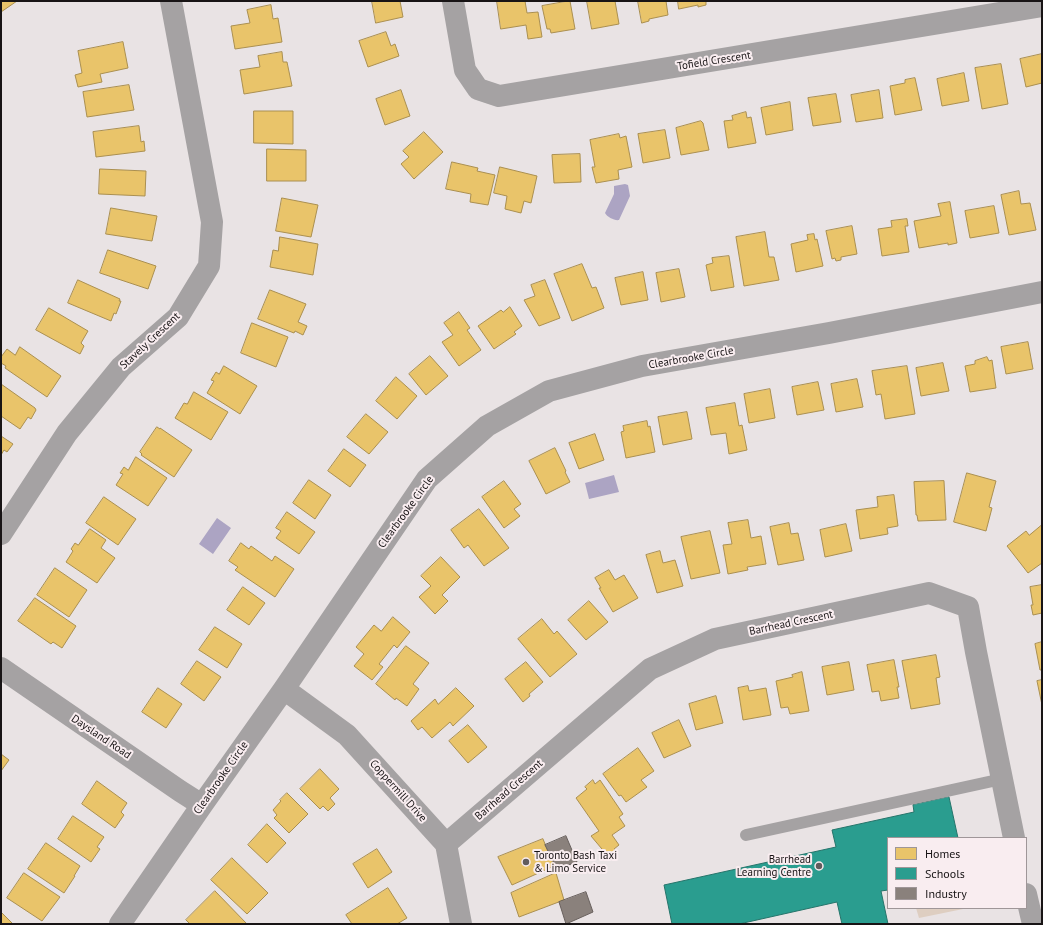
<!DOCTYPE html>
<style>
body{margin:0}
#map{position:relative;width:1043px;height:925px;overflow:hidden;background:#e9e3e4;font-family:"PT Sans",sans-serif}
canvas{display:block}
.frame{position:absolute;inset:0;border:2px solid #181415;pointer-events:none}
.legend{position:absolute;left:887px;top:837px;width:140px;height:72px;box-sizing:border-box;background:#f9edf0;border:1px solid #9f9698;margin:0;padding:5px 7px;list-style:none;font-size:12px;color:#181415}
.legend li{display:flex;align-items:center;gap:8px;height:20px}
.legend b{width:20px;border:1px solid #9f9698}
</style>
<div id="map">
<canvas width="1043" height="925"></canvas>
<div class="frame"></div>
<ul class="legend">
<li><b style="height:11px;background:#e9c46a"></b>Homes</li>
<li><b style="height:11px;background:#2a9d8f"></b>Schools</li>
<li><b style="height:11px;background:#8a817c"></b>Industry</li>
</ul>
</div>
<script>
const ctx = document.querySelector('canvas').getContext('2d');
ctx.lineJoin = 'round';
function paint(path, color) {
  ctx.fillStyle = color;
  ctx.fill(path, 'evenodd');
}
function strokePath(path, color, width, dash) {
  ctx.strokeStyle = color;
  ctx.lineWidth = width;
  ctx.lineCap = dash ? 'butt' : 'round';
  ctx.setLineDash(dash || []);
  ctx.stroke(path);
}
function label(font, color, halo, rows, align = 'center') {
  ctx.font = font + ' "PT Sans",sans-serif';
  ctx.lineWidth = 4;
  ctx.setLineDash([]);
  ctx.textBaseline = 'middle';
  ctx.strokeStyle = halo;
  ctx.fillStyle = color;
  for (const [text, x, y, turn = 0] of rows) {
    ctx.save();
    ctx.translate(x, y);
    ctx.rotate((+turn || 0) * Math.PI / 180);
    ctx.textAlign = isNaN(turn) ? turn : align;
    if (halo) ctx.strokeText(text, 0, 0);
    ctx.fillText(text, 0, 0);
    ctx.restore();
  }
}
paint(new Path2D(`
 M 916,908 L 968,908 L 919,918 Z`), '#decec1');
paint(new Path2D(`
 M 625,184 L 628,185 L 630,196 L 619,220 C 615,221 607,217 605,213 L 614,194 L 614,186 Z
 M 614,475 L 619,492 L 589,499 L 585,483 Z
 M 217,518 L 231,528 L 213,554 L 199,544 Z`), '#aca4c3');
const homes = new Path2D(`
 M 1,1 L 17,1 L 1,12 Z
 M 372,1 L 400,1 L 403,17 L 376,23 Z
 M 497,1 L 525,1 L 527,13 L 538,12 L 542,37 L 528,39 L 526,25 L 501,29 Z
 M 570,1 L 575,29 L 551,33 L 550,29 L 547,29 L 542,6 Z
 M 587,1 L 615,1 L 619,24 L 592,29 Z
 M 638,1 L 666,1 L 668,15 L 649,19 L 649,21 L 642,23 Z
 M 678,1 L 706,1 L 706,5 L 698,7 L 698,5 L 679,9 Z
 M 271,5 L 273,19 L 278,18 L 282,42 L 235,49 L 231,26 L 250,23 L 247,10 Z
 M 386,32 L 391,46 L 395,44 L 399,56 L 368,67 L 359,41 Z
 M 123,42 L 128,68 L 100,74 L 102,82 L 78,87 L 75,75 L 82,73 L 78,51 Z
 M 282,52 L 283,62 L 287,62 L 292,86 L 244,94 L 240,70 L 260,67 L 258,56 Z
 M 1042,54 L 1042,83 L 1026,87 L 1020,59 Z
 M 1001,64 L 1008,104 L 982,109 L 975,68 Z
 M 964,73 L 969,101 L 942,106 L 937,79 Z
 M 915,78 L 922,110 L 895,115 L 890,86 L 905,83 L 905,80 Z
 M 129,85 L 134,110 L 87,117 L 83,92 Z
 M 401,90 L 410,116 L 385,125 L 376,99 Z
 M 879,90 L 883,118 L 856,122 L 851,95 Z
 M 836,94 L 841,122 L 813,126 L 808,98 Z
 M 790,102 L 793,130 L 766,135 L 761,108 Z
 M 254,111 L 293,111 L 293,144 L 254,143 Z
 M 746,112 L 747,118 L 751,117 L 756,143 L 728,148 L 724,121 L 733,120 L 732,116 Z
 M 701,121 L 703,123 L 709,150 L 681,155 L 676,128 Z
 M 139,126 L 141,142 L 144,141 L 145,151 L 96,157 L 93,132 Z
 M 665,130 L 670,158 L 643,163 L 638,134 Z
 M 424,132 L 443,152 L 414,179 L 401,164 L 409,157 L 403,151 Z
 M 619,134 L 620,138 L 626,136 L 632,167 L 618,170 L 619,179 L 596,183 L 592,167 L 595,167 L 590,140 Z
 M 267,149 L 306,150 L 306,181 L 267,181 Z
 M 580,154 L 581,182 L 554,183 L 552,155 Z
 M 452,162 L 478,168 L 477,171 L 495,175 L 488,205 L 470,202 L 471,194 L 446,189 Z
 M 500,167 L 537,176 L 531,203 L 524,201 L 521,213 L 505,209 L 507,196 L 494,193 Z
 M 100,169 L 146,171 L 145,196 L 99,194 Z
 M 1019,191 L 1021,204 L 1030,203 L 1036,230 L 1009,235 L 1001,195 Z
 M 282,198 L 318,205 L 311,237 L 276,231 Z
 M 950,202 L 957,243 L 948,245 L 948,243 L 919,248 L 914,221 L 941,216 L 938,204 Z
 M 994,206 L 999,233 L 970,238 L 965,211 Z
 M 111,208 L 157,216 L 152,241 L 106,234 Z
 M 907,219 L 908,226 L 905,226 L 909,252 L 882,256 L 878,229 L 892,227 L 891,221 Z
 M 852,226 L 857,254 L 841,257 L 841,260 L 836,261 L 835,258 L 832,259 L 826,231 Z
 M 765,232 L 769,257 L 774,257 L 779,280 L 744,286 L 736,237 Z
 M 814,234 L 815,240 L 817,239 L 823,266 L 796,272 L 791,244 L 808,240 L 807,235 Z
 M 280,237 L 318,244 L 313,275 L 270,267 L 273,250 L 278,251 Z
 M 108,250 L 156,266 L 148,289 L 100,273 Z
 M 729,256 L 734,287 L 711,291 L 706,265 L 713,263 L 712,258 Z
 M 582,264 L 592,288 L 596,287 L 604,308 L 572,321 L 554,274 Z
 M 679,269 L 685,297 L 661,302 L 656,273 Z
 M 643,272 L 648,300 L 621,305 L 615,278 Z
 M 78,280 L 120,299 L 119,301 L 121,301 L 116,314 L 114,313 L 111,321 L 68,303 Z
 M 545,280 L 560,318 L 539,326 L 524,300 L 535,296 L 531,285 Z
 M 270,290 L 306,304 L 298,322 L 307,326 L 303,335 L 295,331 L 294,333 L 258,319 Z
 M 510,307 L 522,326 L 514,332 L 516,334 L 494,349 L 478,326 L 501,310 L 503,312 Z
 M 49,308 L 88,331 L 81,343 L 84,346 L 80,354 L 36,330 Z
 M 459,312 L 470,328 L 467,330 L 481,350 L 459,366 L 442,342 L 453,335 L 444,323 Z
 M 252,323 L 288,337 L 276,367 L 241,353 Z
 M 1028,342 L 1033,369 L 1006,374 L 1001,347 Z
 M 20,347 L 61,376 L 47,397 L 5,368 L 6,366 L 1,363 L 1,357 L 7,349 L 15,355 Z
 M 430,356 L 448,376 L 426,395 L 409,374 Z
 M 987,357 L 989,361 L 992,360 L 996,388 L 970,392 L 965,366 L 975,364 L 975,361 Z
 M 943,363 L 949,391 L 921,396 L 916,368 Z
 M 224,366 L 257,386 L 240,414 L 207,393 L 214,381 L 211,380 L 216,372 L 219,374 Z
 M 907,366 L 915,414 L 885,419 L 881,394 L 876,395 L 872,371 Z
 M 396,377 L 417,396 L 397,419 L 376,401 Z
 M 857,379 L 863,407 L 836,412 L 831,384 Z
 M 818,382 L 824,410 L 797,415 L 792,387 Z
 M 1,384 L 35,408 L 36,410 L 31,419 L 28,417 L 20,429 L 1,416 Z
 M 770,389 L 775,418 L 749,423 L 744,394 Z
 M 194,392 L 228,412 L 211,440 L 175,418 L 184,403 L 187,404 Z
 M 735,403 L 739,426 L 742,425 L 747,450 L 729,454 L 726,433 L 711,435 L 706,408 Z
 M 687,412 L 692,439 L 663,445 L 658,417 Z
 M 366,414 L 388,432 L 369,454 L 347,437 Z
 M 647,421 L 648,427 L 650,426 L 655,452 L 626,458 L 621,432 L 624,431 L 623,426 Z
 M 157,427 L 160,429 L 160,428 L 192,450 L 174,477 L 141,455 L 142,454 L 140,452 Z
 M 595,434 L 604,460 L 579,469 L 569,443 Z
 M 1,436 L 13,444 L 7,452 L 4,450 L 1,455 Z
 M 555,448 L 566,471 L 565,472 L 570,482 L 546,494 L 529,461 Z
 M 344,449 L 366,465 L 350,487 L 328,471 Z
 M 136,457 L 167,478 L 148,506 L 116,485 L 123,474 L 120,473 L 124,467 L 128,470 Z
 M 967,473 L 996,481 L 989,507 L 992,508 L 986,531 L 954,522 Z
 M 309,480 L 331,495 L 315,519 L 293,503 Z
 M 504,481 L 521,504 L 514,509 L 520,516 L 504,528 L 482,497 Z
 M 944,481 L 946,520 L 918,521 L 917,515 L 916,515 L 914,482 Z
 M 894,495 L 898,526 L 887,528 L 888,534 L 860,539 L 856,510 L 878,507 L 877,497 Z
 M 104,497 L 136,519 L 118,545 L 86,523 Z
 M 479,509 L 509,548 L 484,566 L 468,545 L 464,548 L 451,530 Z
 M 287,512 L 315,532 L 299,554 L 276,538 L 281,531 L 276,528 Z
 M 748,520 L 751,538 L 761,536 L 766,564 L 747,567 L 748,570 L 728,574 L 723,545 L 732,544 L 728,523 Z
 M 789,523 L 791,534 L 798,533 L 804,560 L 778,565 L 770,527 Z
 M 846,524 L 852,551 L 825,557 L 820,530 Z
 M 1042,525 L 1042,563 L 1028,573 L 1007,546 L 1026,531 L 1029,535 Z
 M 90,529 L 106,540 L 101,548 L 115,558 L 97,583 L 66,562 L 73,551 L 71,549 L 75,543 L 78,545 Z
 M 710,531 L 720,573 L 691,579 L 681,537 Z
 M 241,543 L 249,549 L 251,546 L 272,561 L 275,556 L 294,569 L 275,597 L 235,570 L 238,567 L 229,561 Z
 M 660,551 L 663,563 L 675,560 L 683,586 L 657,593 L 646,555 Z
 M 441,557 L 460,577 L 442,595 L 448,601 L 435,614 L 419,597 L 431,586 L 421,576 Z
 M 55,568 L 87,590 L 69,617 L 37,595 Z
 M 609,570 L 615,580 L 624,575 L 638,598 L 613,612 L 599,588 L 601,588 L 595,578 Z
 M 1042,585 L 1042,613 L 1033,615 L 1031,605 L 1033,605 L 1030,587 Z
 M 243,587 L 265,603 L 249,625 L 227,610 Z
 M 35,598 L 76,626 L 62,648 L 53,642 L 51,644 L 18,621 Z
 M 589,601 L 608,622 L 586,640 L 568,620 Z
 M 393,617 L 410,632 L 397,648 L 394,645 L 379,664 L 383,667 L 372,680 L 354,666 L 364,654 L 356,647 L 374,625 L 381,631 Z
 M 542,619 L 554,634 L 557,631 L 577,654 L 550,677 L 518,639 Z
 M 215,627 L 242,644 L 227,668 L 199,650 Z
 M 1042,642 L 1042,672 L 1042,670 L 1040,670 L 1035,644 Z
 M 406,646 L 429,663 L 413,684 L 419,689 L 407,706 L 396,698 L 395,700 L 376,684 Z
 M 936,655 L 940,677 L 936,678 L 940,704 L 911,709 L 902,661 Z
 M 894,660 L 899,687 L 897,687 L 899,698 L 881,701 L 879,691 L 872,692 L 867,665 Z
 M 197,661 L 221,677 L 204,701 L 181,684 Z
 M 526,662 L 543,682 L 529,694 L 530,696 L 523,702 L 505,679 Z
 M 849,662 L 854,690 L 827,695 L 822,667 Z
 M 802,672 L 809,711 L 790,714 L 788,707 L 781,708 L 776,681 L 793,677 L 792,675 Z
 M 1042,680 L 1042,705 L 1037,681 Z
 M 748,686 L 749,691 L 766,688 L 771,715 L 743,720 L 738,688 Z
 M 158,688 L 182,704 L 166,728 L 142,712 Z
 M 456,688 L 474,706 L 453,726 L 450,722 L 432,738 L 422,727 L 418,730 L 411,721 L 435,699 L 438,704 Z
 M 716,696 L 723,723 L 696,730 L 689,704 Z
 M 679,720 L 691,746 L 664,758 L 652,733 Z
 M 468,725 L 487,747 L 468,763 L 449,741 Z
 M 638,748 L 654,771 L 641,780 L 647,787 L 626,802 L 621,795 L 619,796 L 603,774 Z
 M 1,754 L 9,760 L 1,771 Z
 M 320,769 L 339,789 L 330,798 L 335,804 L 328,811 L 323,806 L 320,809 L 300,789 Z
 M 593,780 L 595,784 L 600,780 L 623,814 L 619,817 L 625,826 L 612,835 L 619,845 L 614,849 L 615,850 L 607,855 L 591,836 L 599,831 L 576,798 L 587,789 L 585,787 Z
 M 97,781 L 127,803 L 121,812 L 124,815 L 115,828 L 82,804 Z
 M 287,793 L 308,814 L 289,833 L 274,818 L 277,815 L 273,810 L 281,801 L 280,800 Z
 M 73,816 L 104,837 L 97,847 L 100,849 L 91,862 L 58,839 Z
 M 267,824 L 286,843 L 267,863 L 248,845 Z
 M 543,839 L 554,866 L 512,885 L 498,857 Z
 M 46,843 L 80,866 L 74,876 L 75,876 L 64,893 L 28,869 Z
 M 377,849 L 392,872 L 368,888 L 353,864 Z
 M 232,858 L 268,893 L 247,914 L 211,880 Z
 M 24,873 L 60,897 L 42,921 L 7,898 Z
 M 556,873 L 564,900 L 519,917 L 511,893 Z
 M 388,888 L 407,918 L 397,924 L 352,924 L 346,915 Z
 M 215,891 L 247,924 L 190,924 L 186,920 Z
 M 1,912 L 13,924 L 1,924 Z`);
paint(homes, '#e9c46a');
strokePath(homes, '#aa8f50', 1);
const schools = new Path2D(`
 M 949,797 L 958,838 L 888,838 L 888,890 L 881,891 L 888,924 L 842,924 L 837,902 L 739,924 L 672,924 L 664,885 L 836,847 L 832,830 L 914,812 L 913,805 Z`);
paint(schools, '#2a9d8f');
strokePath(schools, '#25746a', 1);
const industry = new Path2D(`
 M 566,836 L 577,862 L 557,869 L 545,845 Z
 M 586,892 L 593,912 L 566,924 L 559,902 Z`);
paint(industry, '#8a817c');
strokePath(industry, '#68605d', 1);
strokePath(new Path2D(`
 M 746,835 L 1002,779`), '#a5a2a3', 12);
strokePath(new Path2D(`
 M 453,1 L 465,70 L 478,89 L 499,96 L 1042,6
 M 1,534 L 67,433 L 121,367 L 178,317 L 209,266 L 212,222 L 171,1
 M 1,668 L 180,791 L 202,805
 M 284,689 L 347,735 L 446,844 L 461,924
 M 446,844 L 650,669 L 715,639 L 929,593 L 968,607 L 976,652 L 1014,838
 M 1026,894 L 1033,924
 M 120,924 L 202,805 L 284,689 L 427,479 L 487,426 L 549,391 L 642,366 L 829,333 L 1042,292`), '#a5a2a3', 22);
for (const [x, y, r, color] of [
 [526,862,4,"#615c5d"],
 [819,866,4,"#615c5d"]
]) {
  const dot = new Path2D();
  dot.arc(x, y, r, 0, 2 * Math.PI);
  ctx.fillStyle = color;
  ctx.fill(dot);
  strokePath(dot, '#f9edf0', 1.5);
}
label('11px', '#181415', '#f9edf0', [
 ["Tofield Crescent",714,61,-9],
 ["Stavely Crescent",150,341,-43],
 ["Clearbrooke Circle",691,358,-10],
 ["Clearbrooke Circle",406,512,-54],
 ["Barrhead Crescent",791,623,-12],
 ["Daysland Road",101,737,34],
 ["Clearbrooke Circle",221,778,-55],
 ["Barrhead Crescent",509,790,-41],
 ["Coppermill Drive",398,791,48]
]);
label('11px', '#181415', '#f9edf0', [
 ["Toronto Bash Taxi",534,856],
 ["& Limo Service",534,869],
 ["Barrhead",811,860,"right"],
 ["Learning Centre",811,873,"right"]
], 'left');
</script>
